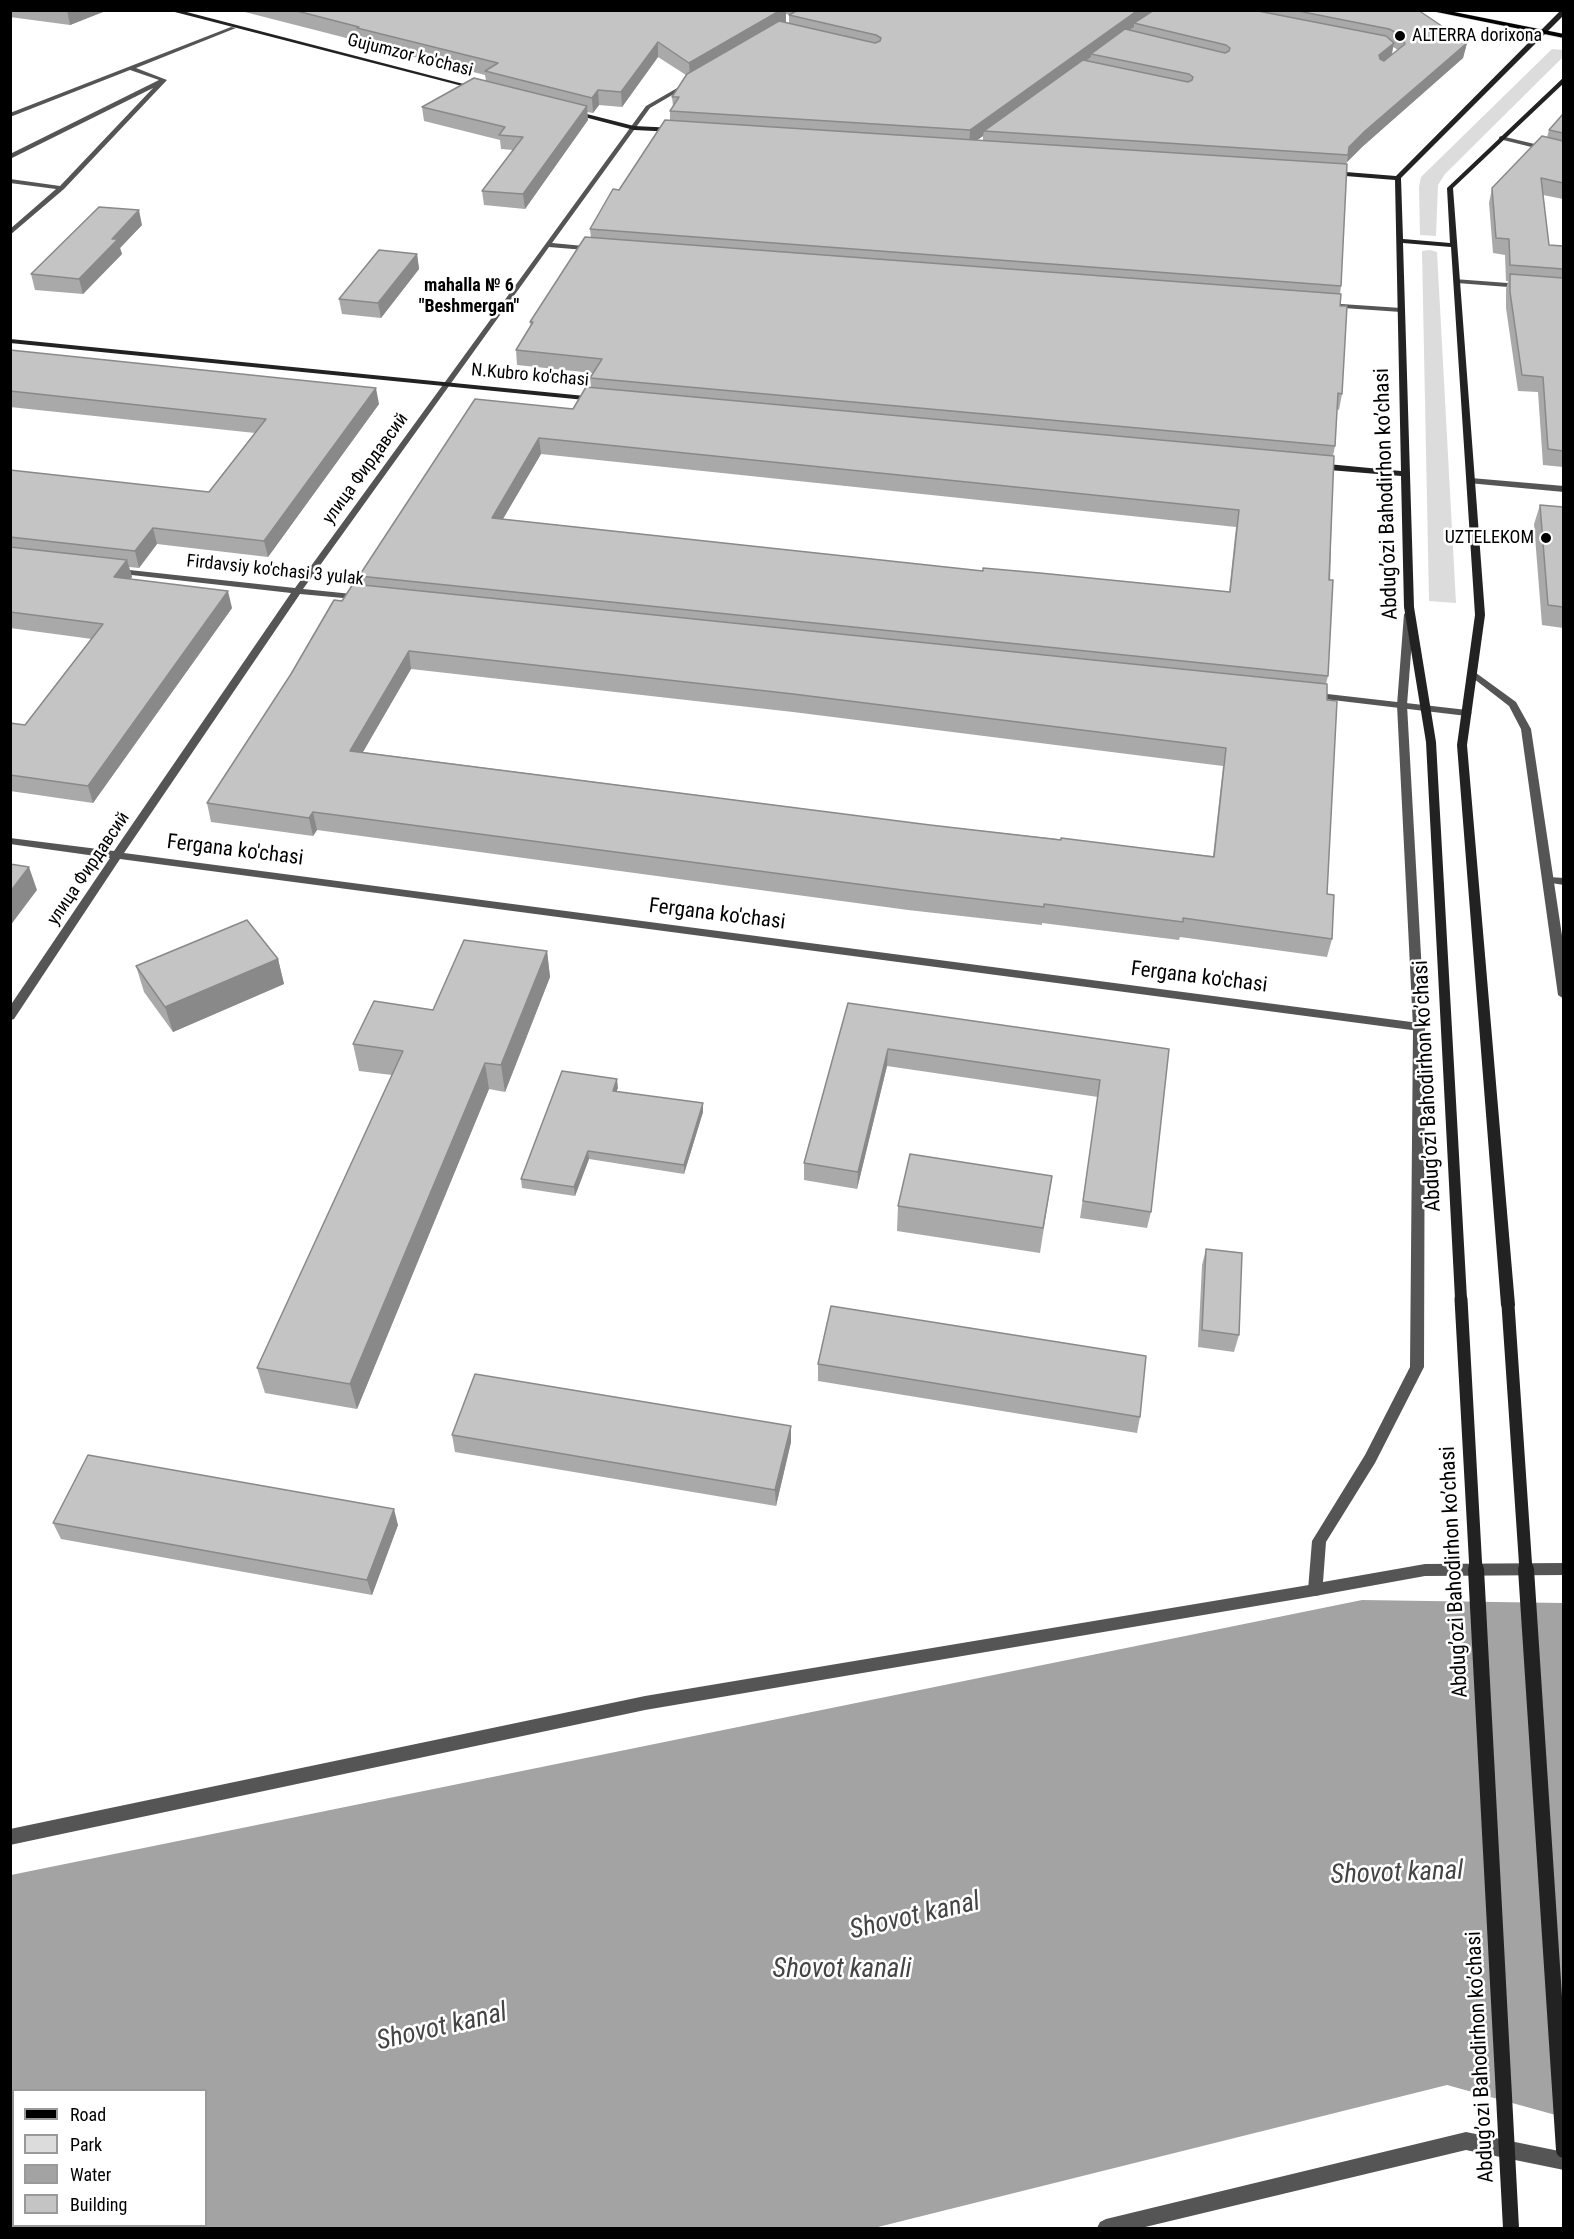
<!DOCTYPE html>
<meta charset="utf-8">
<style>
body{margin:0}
#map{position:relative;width:1574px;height:2239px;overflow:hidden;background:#fff;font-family:"Roboto Condensed",sans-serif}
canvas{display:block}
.frame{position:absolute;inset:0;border:12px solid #000;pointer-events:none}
.legend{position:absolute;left:12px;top:2089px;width:195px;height:138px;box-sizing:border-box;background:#fff;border:2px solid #999;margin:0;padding:8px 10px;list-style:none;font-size:18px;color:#000}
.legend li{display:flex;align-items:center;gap:12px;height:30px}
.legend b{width:30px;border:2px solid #999}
</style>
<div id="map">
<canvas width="1574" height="2239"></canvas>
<div class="frame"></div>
<ul class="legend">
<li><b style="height:8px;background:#000"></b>Road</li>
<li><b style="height:16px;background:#dcdcdc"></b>Park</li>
<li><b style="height:16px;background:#a3a3a3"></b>Water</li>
<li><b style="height:16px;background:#c4c4c4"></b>Building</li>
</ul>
</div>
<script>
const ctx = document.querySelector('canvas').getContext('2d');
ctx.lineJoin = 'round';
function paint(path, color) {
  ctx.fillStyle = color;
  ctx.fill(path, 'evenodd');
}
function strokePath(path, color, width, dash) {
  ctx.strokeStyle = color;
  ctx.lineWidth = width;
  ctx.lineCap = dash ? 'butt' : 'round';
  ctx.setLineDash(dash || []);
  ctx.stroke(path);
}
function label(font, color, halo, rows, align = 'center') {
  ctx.font = font + ' "Roboto Condensed",sans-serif';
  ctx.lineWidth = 5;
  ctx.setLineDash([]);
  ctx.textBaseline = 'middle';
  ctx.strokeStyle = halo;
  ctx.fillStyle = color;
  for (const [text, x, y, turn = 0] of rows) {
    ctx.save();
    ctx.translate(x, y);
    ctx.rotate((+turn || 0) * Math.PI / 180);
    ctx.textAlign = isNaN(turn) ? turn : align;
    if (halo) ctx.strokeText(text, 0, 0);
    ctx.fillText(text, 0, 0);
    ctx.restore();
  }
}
paint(new Path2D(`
 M 1552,49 L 1563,50 L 1563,57 L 1445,174 L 1438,185 L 1436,236 L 1420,235 L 1419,187 L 1421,177 Z
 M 1430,250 L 1437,252 L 1456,603 L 1429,601 L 1422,251 Z`), '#dcdcdc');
paint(new Path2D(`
 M 1362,1600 L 1563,1603 L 1563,2117 L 1447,2085 L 874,2228 L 11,2228 L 11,1875 ZM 14,2090 L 206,2090 L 206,2226 L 14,2226 Z`), '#a3a3a3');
const primary = new Path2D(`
 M 1427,10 L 1444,10 L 1564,34 L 1564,38 Z`);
strokePath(primary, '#dbdbdb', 1);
paint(new Path2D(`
 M 231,27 L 236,28 L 136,68 L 167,80 L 64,189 L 10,235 L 10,229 L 56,189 L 10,183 L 10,179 L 60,186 L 153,88 L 10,159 L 10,154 L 159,80 L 130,70 L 10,117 L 10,113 Z
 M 1409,611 L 1414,614 L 1407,705 L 1425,1027 L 1424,1367 L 1375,1463 L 1326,1542 L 1323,1582 L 1425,1564 L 1564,1563 L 1564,1575 L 1425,1576 L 1315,1596 L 1310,1595 L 1308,1590 L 1312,1541 L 1365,1455 L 1410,1367 L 1413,1027 L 1397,705 L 1404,614 Z
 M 1472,670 L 1516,702 L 1531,729 L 1564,949 L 1564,999 L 1558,995 L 1521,729 L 1509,706 L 1469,675 L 1467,673 Z`), '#555');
paint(new Path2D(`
 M 686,83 L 691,84 L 650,108 L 552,243 L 594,247 L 597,247 L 597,251 L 549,247 L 303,589 L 362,595 L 367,598 L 365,600 L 300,594 L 124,853 L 1419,1023 L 1425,1027 L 1423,1030 L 1419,1031 L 120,859 L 14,1019 L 10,1020 L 10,1006 L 110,858 L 10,844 L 10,838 L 114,851 L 291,593 L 114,573 L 111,572 L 111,568 L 295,588 L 646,106 Z
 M 1501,136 L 1564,151 L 1564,155 L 1499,139 L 1499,137 Z
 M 1454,279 L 1521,284 L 1525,286 L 1521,288 L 1457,283 L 1454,283 Z
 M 1326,303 L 1401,308 L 1405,310 L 1401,312 L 1329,307 L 1326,307 Z
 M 1471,478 L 1564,486 L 1564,492 L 1468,483 L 1467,481 Z
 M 1310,692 L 1467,710 L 1472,713 L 1467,716 L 1307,697 L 1305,695 Z
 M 1549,877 L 1564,878 L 1564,885 L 1545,882 L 1544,880 L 1545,878 Z
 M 1315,1584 L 1320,1585 L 1322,1590 L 1320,1595 L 1315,1596 L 645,1710 L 10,1845 L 10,1829 L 645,1696 Z
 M 1466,2132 L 1564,2152 L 1564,2170 L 1466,2150 L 1141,2228 L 1097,2228 L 1100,2222 L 1106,2219 Z`), '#555');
paint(new Path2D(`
 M 167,10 L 179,10 L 479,88 L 474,89 Z
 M 1561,10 L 1564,10 L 1564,15 L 1401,178 L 1403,239 L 1450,243 L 1447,188 L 1564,77 L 1564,83 L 1453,188 L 1485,615 L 1467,745 L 1515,1305 L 1513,1309 L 1508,1310 L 1503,1309 L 1501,1305 L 1457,745 L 1475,615 L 1451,247 L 1403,243 L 1414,607 L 1436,742 L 1467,1299 L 1466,1303 L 1461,1304 L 1456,1303 L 1455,1299 L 1426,742 L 1404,607 L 1401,476 L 1317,469 L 1313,466 L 1317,463 L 1401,471 L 1395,180 L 1333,175 L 1330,173 L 1333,171 L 1396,176 Z
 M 571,110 L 634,126 L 675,128 L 678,130 L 675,132 L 634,130 L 569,113 L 568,112 Z
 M 10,339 L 595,397 L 599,399 L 595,401 L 10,343 Z`), '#222');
paint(primary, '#000');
strokePath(new Path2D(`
 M 1461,1299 L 1476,1571
 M 1508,1305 L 1526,1571`), '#222', 13);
strokePath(new Path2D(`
 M 1476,1569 L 1511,2228
 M 1526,1569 L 1564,2150`), '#222', 16);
paint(new Path2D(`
 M 10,10 L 108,10 L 70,25 L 10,17 Z
 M 237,10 L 1418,10 L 1467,43 L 1463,58 L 1362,147 L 1347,162 L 1346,164 L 1341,286 L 1340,294 L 1342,394 L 1339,410 L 1337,409 L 1335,446 L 1333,456 L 1328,676 L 1326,684 L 1327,894 L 1332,939 L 1327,957 L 1180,937 L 1179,940 L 1042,923 L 1042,925 L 908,910 L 317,830 L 313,836 L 211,822 L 207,803 L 342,601 L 360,585 L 359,576 L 573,409 L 591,387 L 590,378 L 593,373 L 517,365 L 516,350 L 531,327 L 530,322 L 591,238 L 590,229 L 670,121 L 670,111 L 673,106 L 672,97 L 686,75 L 658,57 L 622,107 L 599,105 L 593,113 L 587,112 L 588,120 L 525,209 L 484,205 L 482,191 L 513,150 L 501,149 L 500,140 L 424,121 L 422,107 L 486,81 L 485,75 L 359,43 L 358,41 ZM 786,14 L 790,15 L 789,15 L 789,23 L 785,23 L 786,22 ZM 1393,47 L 1398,50 L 1392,55 ZM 983,136 L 983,141 L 977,140 ZM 541,454 L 1236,527 L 1229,592 L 983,571 L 503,519 ZM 411,669 L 793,712 L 1223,766 L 1213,856 L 930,825 L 363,752 Z
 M 1563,114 L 1563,199 L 1543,195 L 1549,245 L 1563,246 L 1563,467 L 1543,465 L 1538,392 L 1518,391 L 1506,308 L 1506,289 L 1508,281 L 1506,281 L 1505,255 L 1493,253 L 1489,203 L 1492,188 L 1547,137 L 1549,130 Z
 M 142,225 L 120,248 L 122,254 L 83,294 L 35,290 L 31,274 Z
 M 417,254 L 419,269 L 381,318 L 342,314 L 339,299 Z
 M 10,350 L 379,404 L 268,557 L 157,544 L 139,568 L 129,567 L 132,577 L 130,579 L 232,608 L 93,803 L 10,791 L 10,723 L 25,725 L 92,639 L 10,628 L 10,470 L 209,492 L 255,433 L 10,407 Z
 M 1540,505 L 1563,507 L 1563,628 L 1542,625 L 1534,524 Z
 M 547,951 L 550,977 L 505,1092 L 489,1089 L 357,1409 L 265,1393 L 257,1368 L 392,1075 L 359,1071 L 353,1044 L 433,1010 Z
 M 278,959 L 284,984 L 173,1032 L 144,992 L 136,966 Z
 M 848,1003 L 1169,1049 L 1151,1212 L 1147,1228 L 1080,1218 L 1098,1097 L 887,1066 L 857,1189 L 804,1180 L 804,1163 Z
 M 618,1088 L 616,1091 L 703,1112 L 684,1174 L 589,1159 L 575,1196 L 522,1188 L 521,1179 Z
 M 1052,1176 L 1040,1253 L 897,1231 L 898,1206 Z
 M 1206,1249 L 1239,1335 L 1234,1352 L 1198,1347 L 1202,1265 Z
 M 818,1364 L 1140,1417 L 1137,1433 L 818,1381 Z
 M 791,1426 L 791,1442 L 776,1506 L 455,1452 L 452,1435 Z
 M 53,1523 L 398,1525 L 372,1595 L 61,1539 Z`), '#a9a9a9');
paint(new Path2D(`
 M 67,10 L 108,10 L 70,25 Z
 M 781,10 L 786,10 L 786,22 L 690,78 L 689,63 Z
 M 1138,10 L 1158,10 L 1134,23 L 1134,27 L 1091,54 L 1091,57 L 989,131 L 984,131 L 983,136 L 969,146 L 970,130 Z
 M 658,42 L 658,57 L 622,107 L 621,92 Z
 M 1394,43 L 1391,57 L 1376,70 L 1379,55 Z
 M 1467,43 L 1463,58 L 1362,147 L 1347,162 L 1349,147 L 1365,131 Z
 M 598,90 L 599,105 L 593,113 L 592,98 Z
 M 587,106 L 588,120 L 525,209 L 523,194 Z
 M 139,210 L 142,225 L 120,248 L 122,254 L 83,294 L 79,279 L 112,239 Z
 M 417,254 L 419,269 L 381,318 L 378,303 Z
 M 376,388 L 379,404 L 268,557 L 264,541 Z
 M 539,438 L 541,454 L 494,534 L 492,518 Z
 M 153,528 L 157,544 L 139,568 L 135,551 Z
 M 127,560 L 132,577 L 118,594 L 114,577 Z
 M 228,591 L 232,608 L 93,803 L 88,786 Z
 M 409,651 L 411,669 L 353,769 L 350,751 Z
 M 313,812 L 317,830 L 313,836 L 309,818 Z
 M 29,867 L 37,890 L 10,926 L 10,892 Z
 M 547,951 L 550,977 L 505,1092 L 501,1065 Z
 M 278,959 L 284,984 L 173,1032 L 165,1007 Z
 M 888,1049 L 887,1066 L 857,1189 L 858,1172 Z
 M 485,1063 L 489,1089 L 357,1409 L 350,1384 Z
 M 617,1079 L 618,1088 L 613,1099 L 613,1091 Z
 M 703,1103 L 703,1112 L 684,1174 L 684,1165 Z
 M 588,1151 L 589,1159 L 575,1196 L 574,1187 Z
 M 791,1426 L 791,1442 L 776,1506 L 775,1490 Z
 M 394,1509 L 398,1525 L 372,1595 L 367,1580 Z`), '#898989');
const building = new Path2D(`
 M 293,10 L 781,10 L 689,63 L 658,42 L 621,92 L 598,90 L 592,98 L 485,71 L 498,63 L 357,28 L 359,27 Z
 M 798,10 L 1138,10 L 970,130 L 670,111 L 679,97 L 672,97 L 687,74 L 779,21 L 875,43 L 880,41 L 881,38 L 876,35 L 789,15 Z
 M 1154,10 L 1253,10 L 1386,36 L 1394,43 L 1379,55 L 1380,59 L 1384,61 L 1405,44 L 1401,35 L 1389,29 L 1293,10 L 1418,10 L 1467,43 L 1365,131 L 1349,147 L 1348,155 L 984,131 L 1083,60 L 1188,82 L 1192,80 L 1193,77 L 1189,74 L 1091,54 L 1125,29 L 1225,53 L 1229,51 L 1230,48 L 1226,45 L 1134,23 Z
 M 474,78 L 587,106 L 523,194 L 482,191 L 523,137 L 499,135 L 505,127 L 422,107 Z
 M 1563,114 L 1563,133 L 1549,130 Z
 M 665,120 L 1347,164 L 1341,286 L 590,229 L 613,189 L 619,190 Z
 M 1542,136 L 1563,141 L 1563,183 L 1541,178 L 1549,245 L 1563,246 L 1563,269 L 1510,265 L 1509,239 L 1496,238 L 1492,188 Z
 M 99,207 L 139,210 L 112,239 L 118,239 L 79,279 L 31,274 Z
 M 585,237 L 1341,294 L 1340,306 L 1347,306 L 1342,394 L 1338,393 L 1335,446 L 590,378 L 602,359 L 516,350 L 533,322 L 530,322 Z
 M 379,250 L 417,254 L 378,303 L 339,299 Z
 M 1510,274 L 1563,278 L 1563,451 L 1548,449 L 1543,377 L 1522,375 L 1510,292 Z
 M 10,350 L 376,388 L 264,541 L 153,528 L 135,551 L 10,537 L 10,470 L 209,492 L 266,419 L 10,391 Z
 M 586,387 L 1334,456 L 1329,580 L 1333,580 L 1328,676 L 359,576 L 475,399 L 573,409 ZM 539,438 L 1239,510 L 1230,592 L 1040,573 L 983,568 L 983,571 L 492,518 Z
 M 1540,505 L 1563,507 L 1563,607 L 1548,605 Z
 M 10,547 L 127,560 L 114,577 L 228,591 L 88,786 L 10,775 L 10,723 L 25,725 L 103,624 L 10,612 Z
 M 353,584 L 1327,684 L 1327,700 L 1337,701 L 1327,894 L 1334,895 L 1332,939 L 1183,918 L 1183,922 L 1044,904 L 1044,907 L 910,891 L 313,812 L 309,818 L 207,803 L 291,674 L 334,600 L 342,601 ZM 409,651 L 793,694 L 1226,748 L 1214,857 L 1061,838 L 1061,840 L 930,825 L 350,751 Z
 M 10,864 L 29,867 L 10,892 Z
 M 247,920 L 278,959 L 165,1007 L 136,966 Z
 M 464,940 L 547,951 L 501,1065 L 485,1063 L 350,1384 L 257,1368 L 403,1051 L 353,1044 L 374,1001 L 433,1010 Z
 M 848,1003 L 1169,1049 L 1151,1212 L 1083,1201 L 1100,1080 L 888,1049 L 858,1172 L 804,1163 Z
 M 562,1071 L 617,1079 L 613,1091 L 703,1103 L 684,1165 L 588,1151 L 574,1187 L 521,1179 Z
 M 910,1154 L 1052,1176 L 1043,1228 L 898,1206 Z
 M 1206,1249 L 1242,1253 L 1239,1335 L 1202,1330 Z
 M 831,1306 L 1146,1356 L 1140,1417 L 818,1364 Z
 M 475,1374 L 791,1426 L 775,1490 L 452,1435 Z
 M 88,1455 L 394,1509 L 367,1580 L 53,1523 Z`);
paint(building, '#c4c4c4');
strokePath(building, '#898989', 1.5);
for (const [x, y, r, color] of [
 [1400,36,6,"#000"],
 [1546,538,6,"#000"]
]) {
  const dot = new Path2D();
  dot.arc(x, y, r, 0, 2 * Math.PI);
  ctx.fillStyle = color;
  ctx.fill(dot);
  strokePath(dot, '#fff', 2);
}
label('18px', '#000', '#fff', [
 ["ALTERRA dorixona",1412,36],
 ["UZTELEKOM",1534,538,"right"]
], 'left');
label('18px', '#000', '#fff', [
 ["Gujumzor ko'chasi",410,56,14],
 ["N.Kubro ko'chasi",530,376,5],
 ["улица Фирдавсий",366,469,-54],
 ["Firdavsiy ko'chasi 3 yulak",275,571,6],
 ["улица Фирдавсий",89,869,-56]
]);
label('bold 18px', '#000', '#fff', [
 ["mahalla № 6",469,286],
 ["\"Beshmergan\"",469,307]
]);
label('21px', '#000', '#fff', [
 ["Abdug’ozi Bahodirhon ko’chasi",1387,494,-92],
 ["Fergana ko'chasi",235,851,7],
 ["Fergana ko'chasi",717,915,7],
 ["Fergana ko'chasi",1199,978,7],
 ["Abdug’ozi Bahodirhon ko’chasi",1428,1086,-93],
 ["Abdug’ozi Bahodirhon ko’chasi",1455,1572,-93],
 ["Abdug’ozi Bahodirhon ko’chasi",1481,2057,-93]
]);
label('italic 27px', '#444', '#fff', [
 ["Shovot kanal",1397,1874,-2],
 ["Shovot kanal",915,1917,-13],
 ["Shovot kanali",842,1970],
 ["Shovot kanal",442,2028,-13]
]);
</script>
